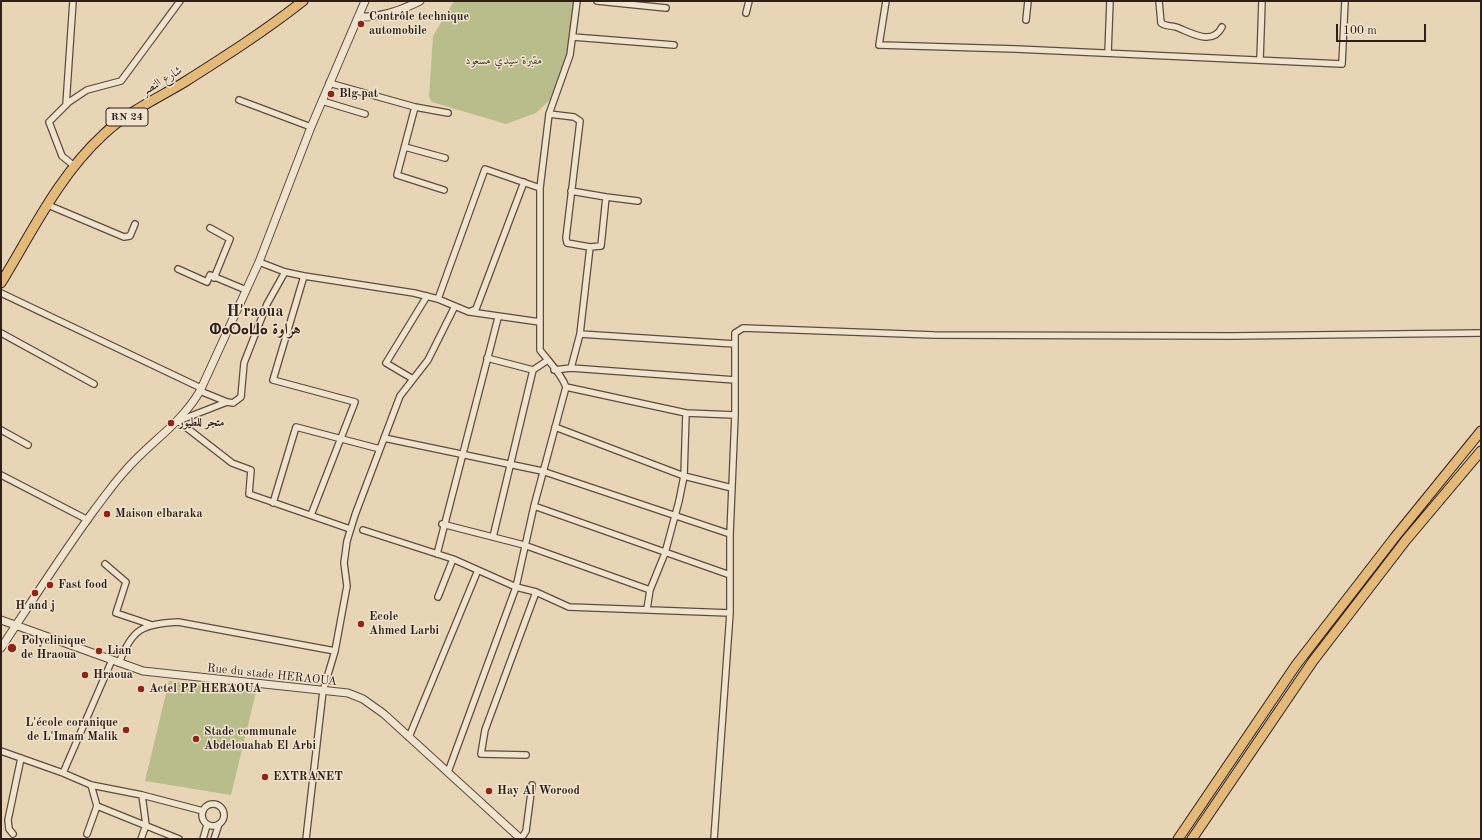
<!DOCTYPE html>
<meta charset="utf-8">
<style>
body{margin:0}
#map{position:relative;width:1482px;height:840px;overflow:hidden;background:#e8d5b5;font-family:"Old Standard TT",serif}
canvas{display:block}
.frame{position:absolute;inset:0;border:2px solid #301f17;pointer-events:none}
.scale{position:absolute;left:1336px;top:24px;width:90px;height:18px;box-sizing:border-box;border:2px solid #301f17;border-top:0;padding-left:5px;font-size:12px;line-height:14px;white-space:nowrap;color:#301f17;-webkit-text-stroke:3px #f0e4cf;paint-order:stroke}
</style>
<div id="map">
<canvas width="1482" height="840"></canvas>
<div class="frame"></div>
<div class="scale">100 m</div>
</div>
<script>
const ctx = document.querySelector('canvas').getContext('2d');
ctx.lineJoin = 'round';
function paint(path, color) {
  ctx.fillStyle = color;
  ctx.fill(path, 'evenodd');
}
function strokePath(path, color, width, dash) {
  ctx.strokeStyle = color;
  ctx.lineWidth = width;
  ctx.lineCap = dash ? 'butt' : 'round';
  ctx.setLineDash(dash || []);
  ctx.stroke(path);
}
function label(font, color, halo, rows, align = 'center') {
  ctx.font = font + ' "Old Standard TT",Amiri,"Noto Sans Tifinagh",serif';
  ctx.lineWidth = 3;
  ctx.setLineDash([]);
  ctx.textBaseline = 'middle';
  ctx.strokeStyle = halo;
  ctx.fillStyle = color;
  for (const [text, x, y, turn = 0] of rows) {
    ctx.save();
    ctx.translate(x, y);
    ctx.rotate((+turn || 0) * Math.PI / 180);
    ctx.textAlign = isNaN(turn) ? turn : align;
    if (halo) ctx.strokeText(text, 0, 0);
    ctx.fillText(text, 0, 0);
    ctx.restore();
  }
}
paint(new Path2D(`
 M 454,1 L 578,1 L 575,33 L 558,92 L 536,113 L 506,124 L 432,102 L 429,97 L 433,36 Z
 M 169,681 L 256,692 L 231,795 L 145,781 Z`), '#b9bc8b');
const minor = new Path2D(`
 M 597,1 L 666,8
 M 886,1 L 879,45 L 1016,49 L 1342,64 L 1345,1
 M 1159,1 L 1161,23 C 1166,27 1170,25 1176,27 C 1190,32 1212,47 1222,27
 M 746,13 L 749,1
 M 1026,20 L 1028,1
 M 573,37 L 674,45
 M 1108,53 L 1110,1
 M 1260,60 L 1262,1
 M 329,83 L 415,107 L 448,113
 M 239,100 L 311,127
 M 322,101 L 365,114
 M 66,105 L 73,1
 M 415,107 L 397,175 L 444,190
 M 549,114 L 574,117 L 580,121 L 566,238 L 567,243 L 590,247 L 580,334 L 571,368
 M 405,147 L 445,158
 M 73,165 L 62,156 L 49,122 L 69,102 L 87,90 L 121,81 L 180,1
 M 571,191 L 606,197 L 601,246 L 590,247
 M 606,197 L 638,201
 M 48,205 L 124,237 L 130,236 L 135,224
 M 210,228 L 230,239 L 214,278
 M 259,262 L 285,272 L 304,276 L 414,293 L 438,299 L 469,312 L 476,309 L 524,182
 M 178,269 L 207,282 L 210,275 L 246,290
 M 304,276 L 273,380 L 355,402 L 311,515
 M 1,293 L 201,388
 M 438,299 L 485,169 L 540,188
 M 470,312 L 540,322
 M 1,333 L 94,384
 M 580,334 L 735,344
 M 487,358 L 533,370
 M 554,370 L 571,368 L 735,380
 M 413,379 L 386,363 L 427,296
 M 566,387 L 686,413 L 735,415
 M 200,391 L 227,402
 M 178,421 L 232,463 L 251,470 L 249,494 L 350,529
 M 178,421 L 227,402 L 233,403 L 241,397 L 244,363 L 267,304 L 285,272
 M 555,427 L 684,476 L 732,488
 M 1,430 L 28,445
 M 384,438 L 542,471 L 730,534
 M 1,475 L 88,520
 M 273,503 L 296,427 L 380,449
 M 534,506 L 730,575
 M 442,524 L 524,545 L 650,590
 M 363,530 L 453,559
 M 493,537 L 533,370 L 548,360
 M 437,554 L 498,318
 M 105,564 L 126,582 L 116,613 L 152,625
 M 438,597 L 453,559 L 516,587 L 536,592 L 569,607 L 730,613
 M 647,609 L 650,590 L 665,553 L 679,501 L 684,476 L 686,413
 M 119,663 C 132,629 142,624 178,622 L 335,651
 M 409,737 L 478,570
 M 1,751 L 63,773 L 91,785 L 142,795 L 146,825 L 141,839
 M 526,755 L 481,754 L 485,730 L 536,592
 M 448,772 L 516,587 L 534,506 L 566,387 C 561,373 549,362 540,350 L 540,188 L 549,114 L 570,55 L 577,1
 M 63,773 L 112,660
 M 91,785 L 97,806 L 179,839
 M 142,795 L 203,811
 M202 815a11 11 0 1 1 22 0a11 11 0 1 1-22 0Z
 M 13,834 L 9,829 L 8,820 L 21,758
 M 87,834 L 97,806
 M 203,839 L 207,825
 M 214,839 L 219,824
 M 306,839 L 323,691 L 335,651 L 347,586 L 344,563 L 347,541 L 355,515 L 400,396 L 428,360 L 455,306
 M 521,839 L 526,831 L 532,785
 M 714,839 L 730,613 L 730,534 L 735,415 L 735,333 L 743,328 L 934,335 L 1231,336 L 1481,333`);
const tertiary = new Path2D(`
 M 358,17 C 379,18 402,10 420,1
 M 1,620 L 143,671 L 348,693 L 363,699 L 384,714 L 521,839
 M 1,648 C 32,601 62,554 95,509 C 105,496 114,483 125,471 C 150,442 180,425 200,391 L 259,262 L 311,127 L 365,1`);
const primary = new Path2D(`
 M 1,283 C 32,232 59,175 104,134 C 126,113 156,99 183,83 C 224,57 265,31 303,1`);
const trunk = new Path2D(`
 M 1178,839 L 1296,665 L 1395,537 L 1481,431
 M 1192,839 L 1313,661 L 1406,540 L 1481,451`);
strokePath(minor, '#5e4c3e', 8);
strokePath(tertiary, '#5e4c3e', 9);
strokePath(primary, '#301f17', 11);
strokePath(trunk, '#301f17', 11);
strokePath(minor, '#f0e4cf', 5.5);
strokePath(tertiary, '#f0e4cf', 7);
strokePath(primary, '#e4ba7a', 9);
strokePath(trunk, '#e4ba7a', 9);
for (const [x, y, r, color] of [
 [361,24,4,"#8f2418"],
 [331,94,4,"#8f2418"],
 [171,423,4,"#8f2418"],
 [107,514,4,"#8f2418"],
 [50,585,4,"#8f2418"],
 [35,593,4,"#8f2418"],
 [361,624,4,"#8f2418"],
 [12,648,5,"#8f2418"],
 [99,651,4,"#8f2418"],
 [85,675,4,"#8f2418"],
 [141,689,4,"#8f2418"],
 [126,730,4,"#8f2418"],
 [196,739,4,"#8f2418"],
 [265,777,4,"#8f2418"],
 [489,791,4,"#8f2418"]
]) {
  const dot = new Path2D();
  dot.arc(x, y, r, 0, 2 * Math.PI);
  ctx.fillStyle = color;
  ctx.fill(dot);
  strokePath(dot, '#f0e4cf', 1.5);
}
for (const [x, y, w] of [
 [127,117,42]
]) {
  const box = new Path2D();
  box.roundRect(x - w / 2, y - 9, w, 18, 3);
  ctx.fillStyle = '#f0e4cf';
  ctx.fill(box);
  strokePath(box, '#301f17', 1);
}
label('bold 11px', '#301f17', null, [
 ["RN 24",127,117]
]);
label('bold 12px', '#301f17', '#f0e4cf', [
 ["Contrôle technique",369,17],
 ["automobile",369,31],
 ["Blg pat",339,94],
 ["متجر للطيور",179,423],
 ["Maison elbaraka",115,514],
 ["Fast food",58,585],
 ["H and j",35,606,"center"],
 ["Ecole",369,617],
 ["Ahmed Larbi",369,631],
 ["Polyclinique",21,641],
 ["de Hraoua",21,655],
 ["Lian",107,651],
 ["Hraoua",93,675],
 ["Actel PP HERAOUA",149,689],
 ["L'école coranique",118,723,"right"],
 ["de L'Imam Malik",118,737,"right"],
 ["Stade communale",204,732],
 ["Abdelouahab El Arbi",204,746],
 ["EXTRANET",273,777],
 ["Hay Al Worood",497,791]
], 'left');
label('italic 12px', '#524634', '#f0e4cf', [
 ["مقبرة سيدي مسعود",504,61]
]);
label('12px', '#301f17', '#f0e4cf', [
 ["شارع النصر",162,81,-31],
 ["Rue du stade HERAOUA",272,675,6]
]);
label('bold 16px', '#301f17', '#f0e4cf', [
 ["H'raoua",255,312],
 ["ⵀⴰⵔⴰⵡⴰ هراوة",255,330]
]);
</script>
